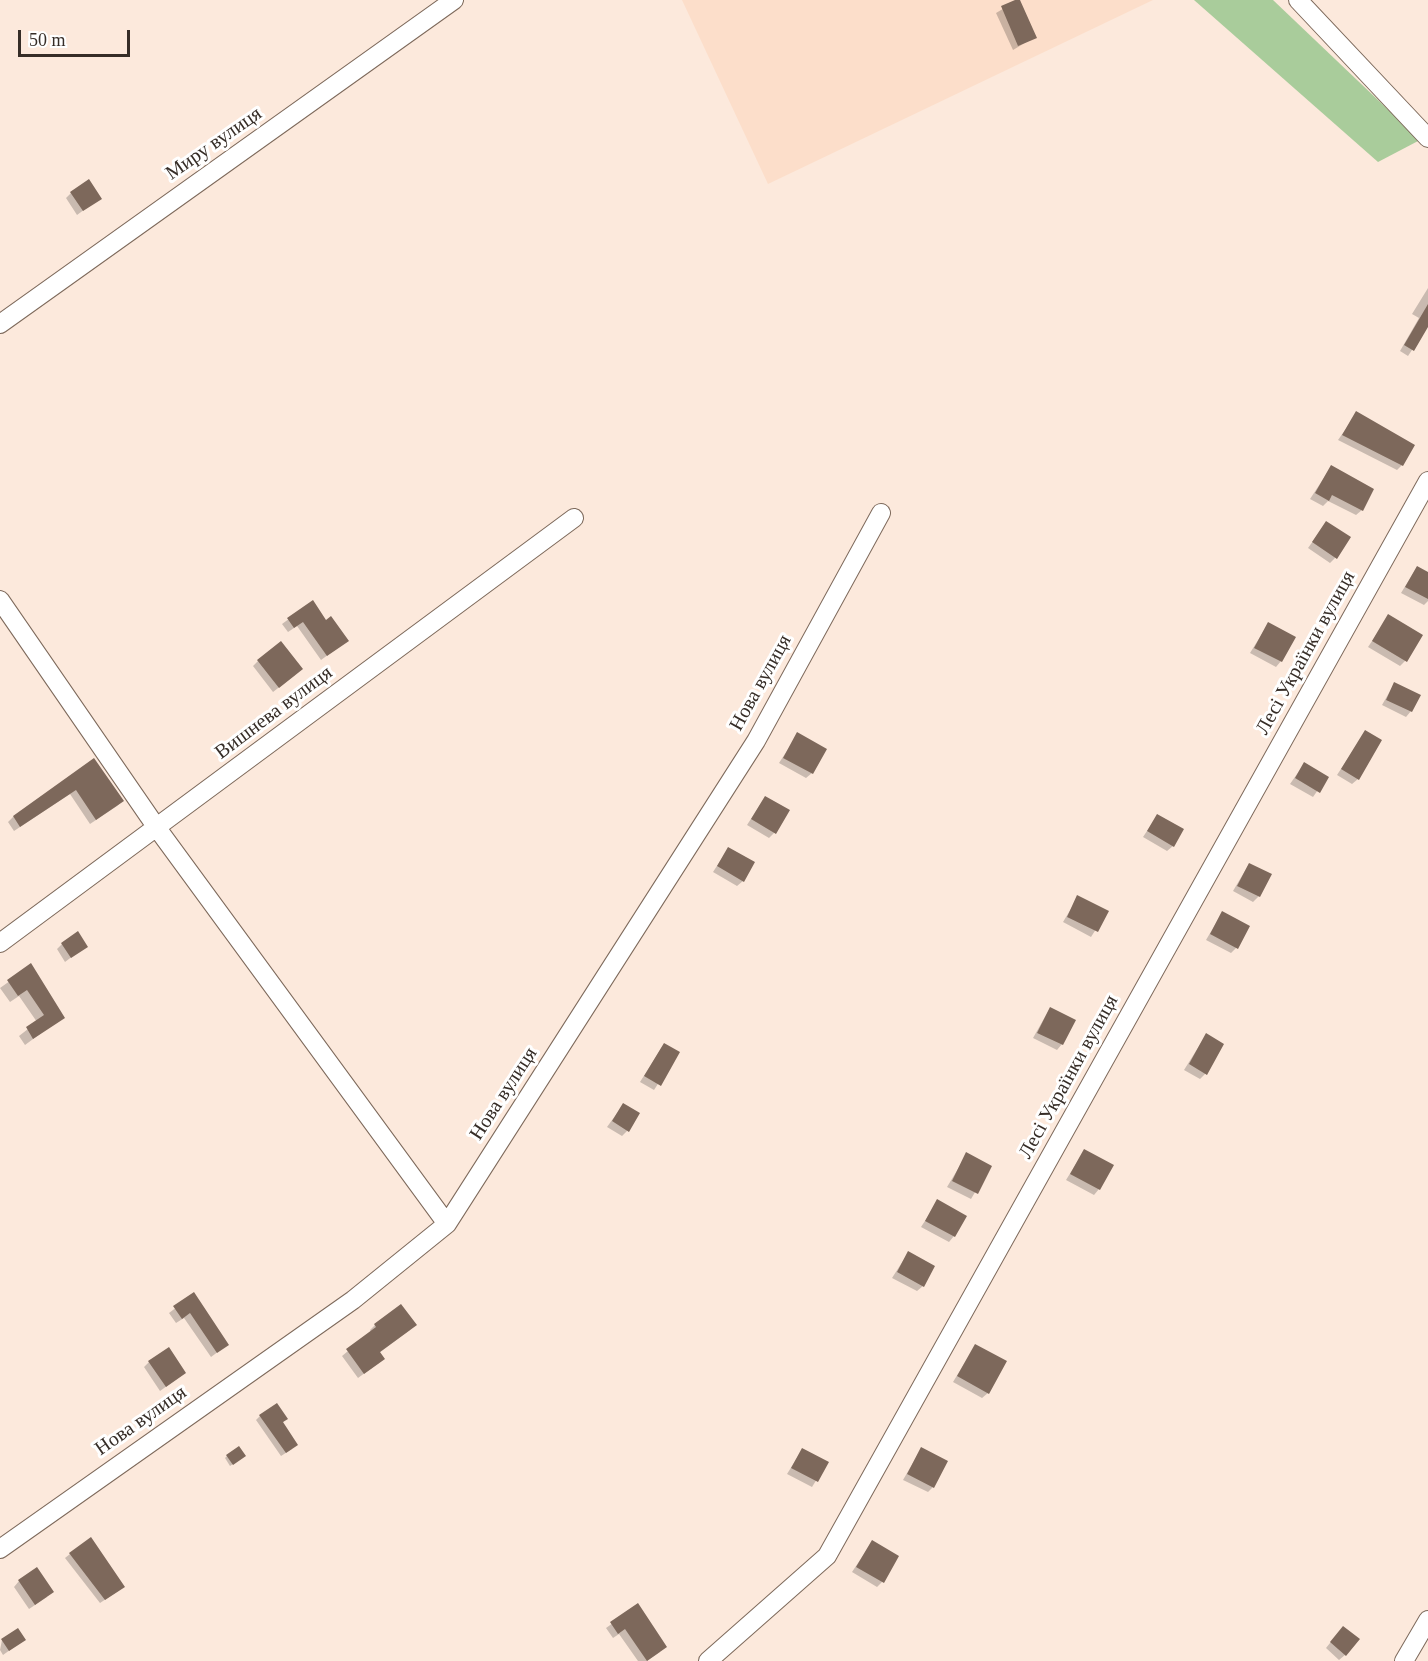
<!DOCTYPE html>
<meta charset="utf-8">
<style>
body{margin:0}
#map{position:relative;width:1428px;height:1661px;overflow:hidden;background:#fce9dc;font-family:Georgia,serif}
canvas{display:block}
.scale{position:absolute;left:18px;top:30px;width:112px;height:27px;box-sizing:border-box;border:3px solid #362d27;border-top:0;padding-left:8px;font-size:18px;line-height:21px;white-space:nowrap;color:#362d27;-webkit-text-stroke:4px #fff;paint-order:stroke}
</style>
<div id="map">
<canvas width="1428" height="1661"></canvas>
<div class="scale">50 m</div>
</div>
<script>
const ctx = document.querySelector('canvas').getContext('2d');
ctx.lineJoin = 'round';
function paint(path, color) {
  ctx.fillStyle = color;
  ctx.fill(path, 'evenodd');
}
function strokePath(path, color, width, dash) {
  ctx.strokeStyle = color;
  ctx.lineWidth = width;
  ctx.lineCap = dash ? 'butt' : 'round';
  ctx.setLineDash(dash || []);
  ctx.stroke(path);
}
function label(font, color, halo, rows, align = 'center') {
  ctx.font = font + ' Georgia,serif';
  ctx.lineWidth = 6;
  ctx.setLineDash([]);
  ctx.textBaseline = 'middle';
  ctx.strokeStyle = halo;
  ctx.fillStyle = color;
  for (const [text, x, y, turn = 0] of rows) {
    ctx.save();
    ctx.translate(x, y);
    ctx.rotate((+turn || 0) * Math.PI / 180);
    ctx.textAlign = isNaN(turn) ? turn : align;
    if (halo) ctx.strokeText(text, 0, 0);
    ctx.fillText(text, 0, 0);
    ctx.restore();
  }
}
paint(new Path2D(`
 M 682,0 L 1153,0 L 768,184 Z`), '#fcdeca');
paint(new Path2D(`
 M 1194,0 L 1273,0 L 1420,140 L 1378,162 Z`), '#a9cc9b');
paint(new Path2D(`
 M 1018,0 L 1035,37 L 1013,50 L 996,13 Z
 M 71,193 L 100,198 L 77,215 L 66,198 Z
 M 1428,288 L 1428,326 L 1408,356 L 1400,351 L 1419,318 L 1412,314 Z
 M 1357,413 L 1402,465 L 1397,470 L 1338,440 Z
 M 1331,467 L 1362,510 L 1356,515 L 1328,501 L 1323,506 L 1310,499 Z
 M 1326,523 L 1335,558 L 1330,563 L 1308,548 Z
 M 1417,567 L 1428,574 L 1428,601 L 1424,605 L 1401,593 Z
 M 312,602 L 325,622 L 347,641 L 321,660 L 297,626 L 288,632 L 282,624 Z
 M 1389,616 L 1405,661 L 1400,666 L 1368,647 Z
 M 1268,624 L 1281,661 L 1276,667 L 1250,653 Z
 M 258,661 L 295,675 L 273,692 L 253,666 Z
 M 1394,684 L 1411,711 L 1406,717 L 1382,705 Z
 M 1365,732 L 1358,779 L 1352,784 L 1337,775 Z
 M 798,734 L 812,773 L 806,778 L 779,763 Z
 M 94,760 L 122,801 L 117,806 L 90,824 L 70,794 L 14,831 L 8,822 L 13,817 Z
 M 1304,764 L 1327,777 L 1313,797 L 1290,784 Z
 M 765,797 L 774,833 L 769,838 L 747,825 Z
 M 1157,816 L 1173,846 L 1167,851 L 1143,837 Z
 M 728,849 L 743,881 L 737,886 L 713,872 Z
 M 1249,864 L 1259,896 L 1253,902 L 1233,891 Z
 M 1078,897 L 1107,912 L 1091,937 L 1063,922 Z
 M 1222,913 L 1236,948 L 1231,953 L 1206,940 Z
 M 62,944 L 86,946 L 65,962 L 57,949 Z
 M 31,966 L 63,1017 L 25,1045 L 19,1036 L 37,1022 L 19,996 L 10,1002 L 0,988 Z
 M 1050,1008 L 1062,1044 L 1057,1050 L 1033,1038 Z
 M 1206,1035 L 1205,1074 L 1200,1079 L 1184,1070 Z
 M 664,1044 L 678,1053 L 654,1090 L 640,1082 Z
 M 623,1105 L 627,1131 L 622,1136 L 607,1127 Z
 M 1084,1151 L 1099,1189 L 1094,1195 L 1066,1180 Z
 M 967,1154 L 990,1167 L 971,1199 L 947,1187 Z
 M 938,1201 L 954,1236 L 949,1242 L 921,1227 Z
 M 908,1253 L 923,1286 L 917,1291 L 892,1278 Z
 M 194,1294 L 227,1345 L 211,1357 L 184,1318 L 176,1323 L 169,1313 Z
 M 375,1325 L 410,1330 L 379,1353 L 377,1364 L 358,1378 L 342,1356 L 371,1332 L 370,1330 Z
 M 975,1346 L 988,1393 L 982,1398 L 953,1382 Z
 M 149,1362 L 185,1373 L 160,1391 L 144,1367 Z
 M 260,1416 L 286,1419 L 282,1423 L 292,1449 L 281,1456 L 256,1420 Z
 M 921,1449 L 933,1487 L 928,1492 L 903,1480 Z
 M 802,1450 L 827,1463 L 812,1487 L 787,1474 Z
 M 227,1456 L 242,1458 L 230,1466 L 225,1458 Z
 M 872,1542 L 882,1582 L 877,1587 L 852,1572 Z
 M 70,1554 L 118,1591 L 100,1603 L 65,1558 Z
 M 19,1581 L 47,1597 L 29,1609 L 14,1587 Z
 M 638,1605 L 660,1652 L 647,1661 L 638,1661 L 619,1634 L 613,1638 L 606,1628 Z
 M 1338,1633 L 1345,1655 L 1339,1660 L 1326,1648 Z
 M 2,1640 L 24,1640 L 3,1655 L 0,1650 Z`), '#0003');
paint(new Path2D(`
 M 1015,0 L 1020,0 L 1037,38 L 1018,46 L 1001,6 Z
 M 89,179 L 102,199 L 83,211 L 70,192 Z
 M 1428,304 L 1428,327 L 1414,351 L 1404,345 Z
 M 1356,411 L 1415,445 L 1403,466 L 1342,435 Z
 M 1331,465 L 1374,489 L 1363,511 L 1332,495 L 1329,501 L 1315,493 Z
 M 1326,521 L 1351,537 L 1337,559 L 1312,542 Z
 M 1417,566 L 1428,572 L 1428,599 L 1405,587 Z
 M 313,600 L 326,620 L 331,616 L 349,641 L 327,656 L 303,622 L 294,628 L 287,618 Z
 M 1388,614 L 1423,635 L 1407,662 L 1372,641 Z
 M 1268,622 L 1296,637 L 1282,662 L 1254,648 Z
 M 281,641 L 303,669 L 279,688 L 257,660 Z
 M 1394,682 L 1421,695 L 1412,712 L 1386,700 Z
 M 1365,730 L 1382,740 L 1359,780 L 1341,769 Z
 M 797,732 L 827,749 L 813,774 L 783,758 Z
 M 94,758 L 124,801 L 96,820 L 76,790 L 20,827 L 13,816 Z
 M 1304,762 L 1329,777 L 1320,793 L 1295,778 Z
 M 765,796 L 790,810 L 776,834 L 751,819 Z
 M 1157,814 L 1184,829 L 1174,847 L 1147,831 Z
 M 728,847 L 755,862 L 744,882 L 717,866 Z
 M 1249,863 L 1272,874 L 1260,897 L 1237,886 Z
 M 1077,895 L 1109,911 L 1098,932 L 1067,917 Z
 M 1222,911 L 1250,926 L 1238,949 L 1210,934 Z
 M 78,931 L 88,947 L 71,958 L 61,943 Z
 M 31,963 L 65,1018 L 33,1039 L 26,1027 L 44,1015 L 27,990 L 18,996 L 7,980 Z
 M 1050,1007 L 1076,1020 L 1063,1045 L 1037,1033 Z
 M 1206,1033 L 1224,1044 L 1207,1075 L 1189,1064 Z
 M 664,1043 L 680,1052 L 661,1086 L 644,1076 Z
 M 623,1103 L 640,1113 L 629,1132 L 612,1121 Z
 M 1084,1149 L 1114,1165 L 1100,1190 L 1070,1174 Z
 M 966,1152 L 992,1166 L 978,1194 L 952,1181 Z
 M 937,1199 L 967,1216 L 955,1237 L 925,1221 Z
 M 908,1251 L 935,1266 L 924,1287 L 897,1272 Z
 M 194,1292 L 229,1345 L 217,1353 L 190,1313 L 182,1319 L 173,1306 Z
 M 401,1304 L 417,1325 L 380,1352 L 385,1359 L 364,1374 L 346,1349 L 376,1327 L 374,1324 Z
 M 975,1344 L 1007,1361 L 989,1394 L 957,1376 Z
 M 169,1347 L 186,1373 L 166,1387 L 148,1361 Z
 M 277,1403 L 288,1419 L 283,1422 L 298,1445 L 286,1453 L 259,1415 Z
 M 239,1446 L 246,1456 L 233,1465 L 226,1455 Z
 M 921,1447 L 948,1461 L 934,1488 L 907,1474 Z
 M 802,1448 L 829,1462 L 818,1482 L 791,1468 Z
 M 91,1537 L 125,1587 L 105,1600 L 69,1553 Z
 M 872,1540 L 899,1556 L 884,1583 L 856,1567 Z
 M 37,1567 L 54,1592 L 35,1605 L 18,1580 Z
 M 638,1603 L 667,1647 L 647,1661 L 625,1629 L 618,1634 L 610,1622 Z
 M 1343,1626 L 1360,1639 L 1346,1656 L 1330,1642 Z
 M 18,1628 L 26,1640 L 9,1651 L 1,1639 Z`), '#7d685b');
const street = new Path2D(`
 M 1298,0 L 1428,138
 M 0,324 L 454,0
 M 0,600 L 157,828 L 447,1224
 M 0,943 L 574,518
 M 0,1549 L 353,1300 L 447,1224 L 756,741 L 881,513
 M 708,1661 L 827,1556 L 1428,481
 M 1404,1661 L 1428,1620`);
strokePath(street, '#7d695b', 20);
strokePath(street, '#fff', 18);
label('20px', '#362d27', '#fff', [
 ["Миру вулиця",214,144,-35],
 ["Лесі Українки вулиця",1306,653,-61],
 ["Нова вулиця",761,683,-61],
 ["Вишнева вулиця",274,713,-37],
 ["Лесі Українки вулиця",1069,1077,-61],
 ["Нова вулиця",504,1094,-57],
 ["Нова вулиця",141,1421,-35]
]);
</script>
